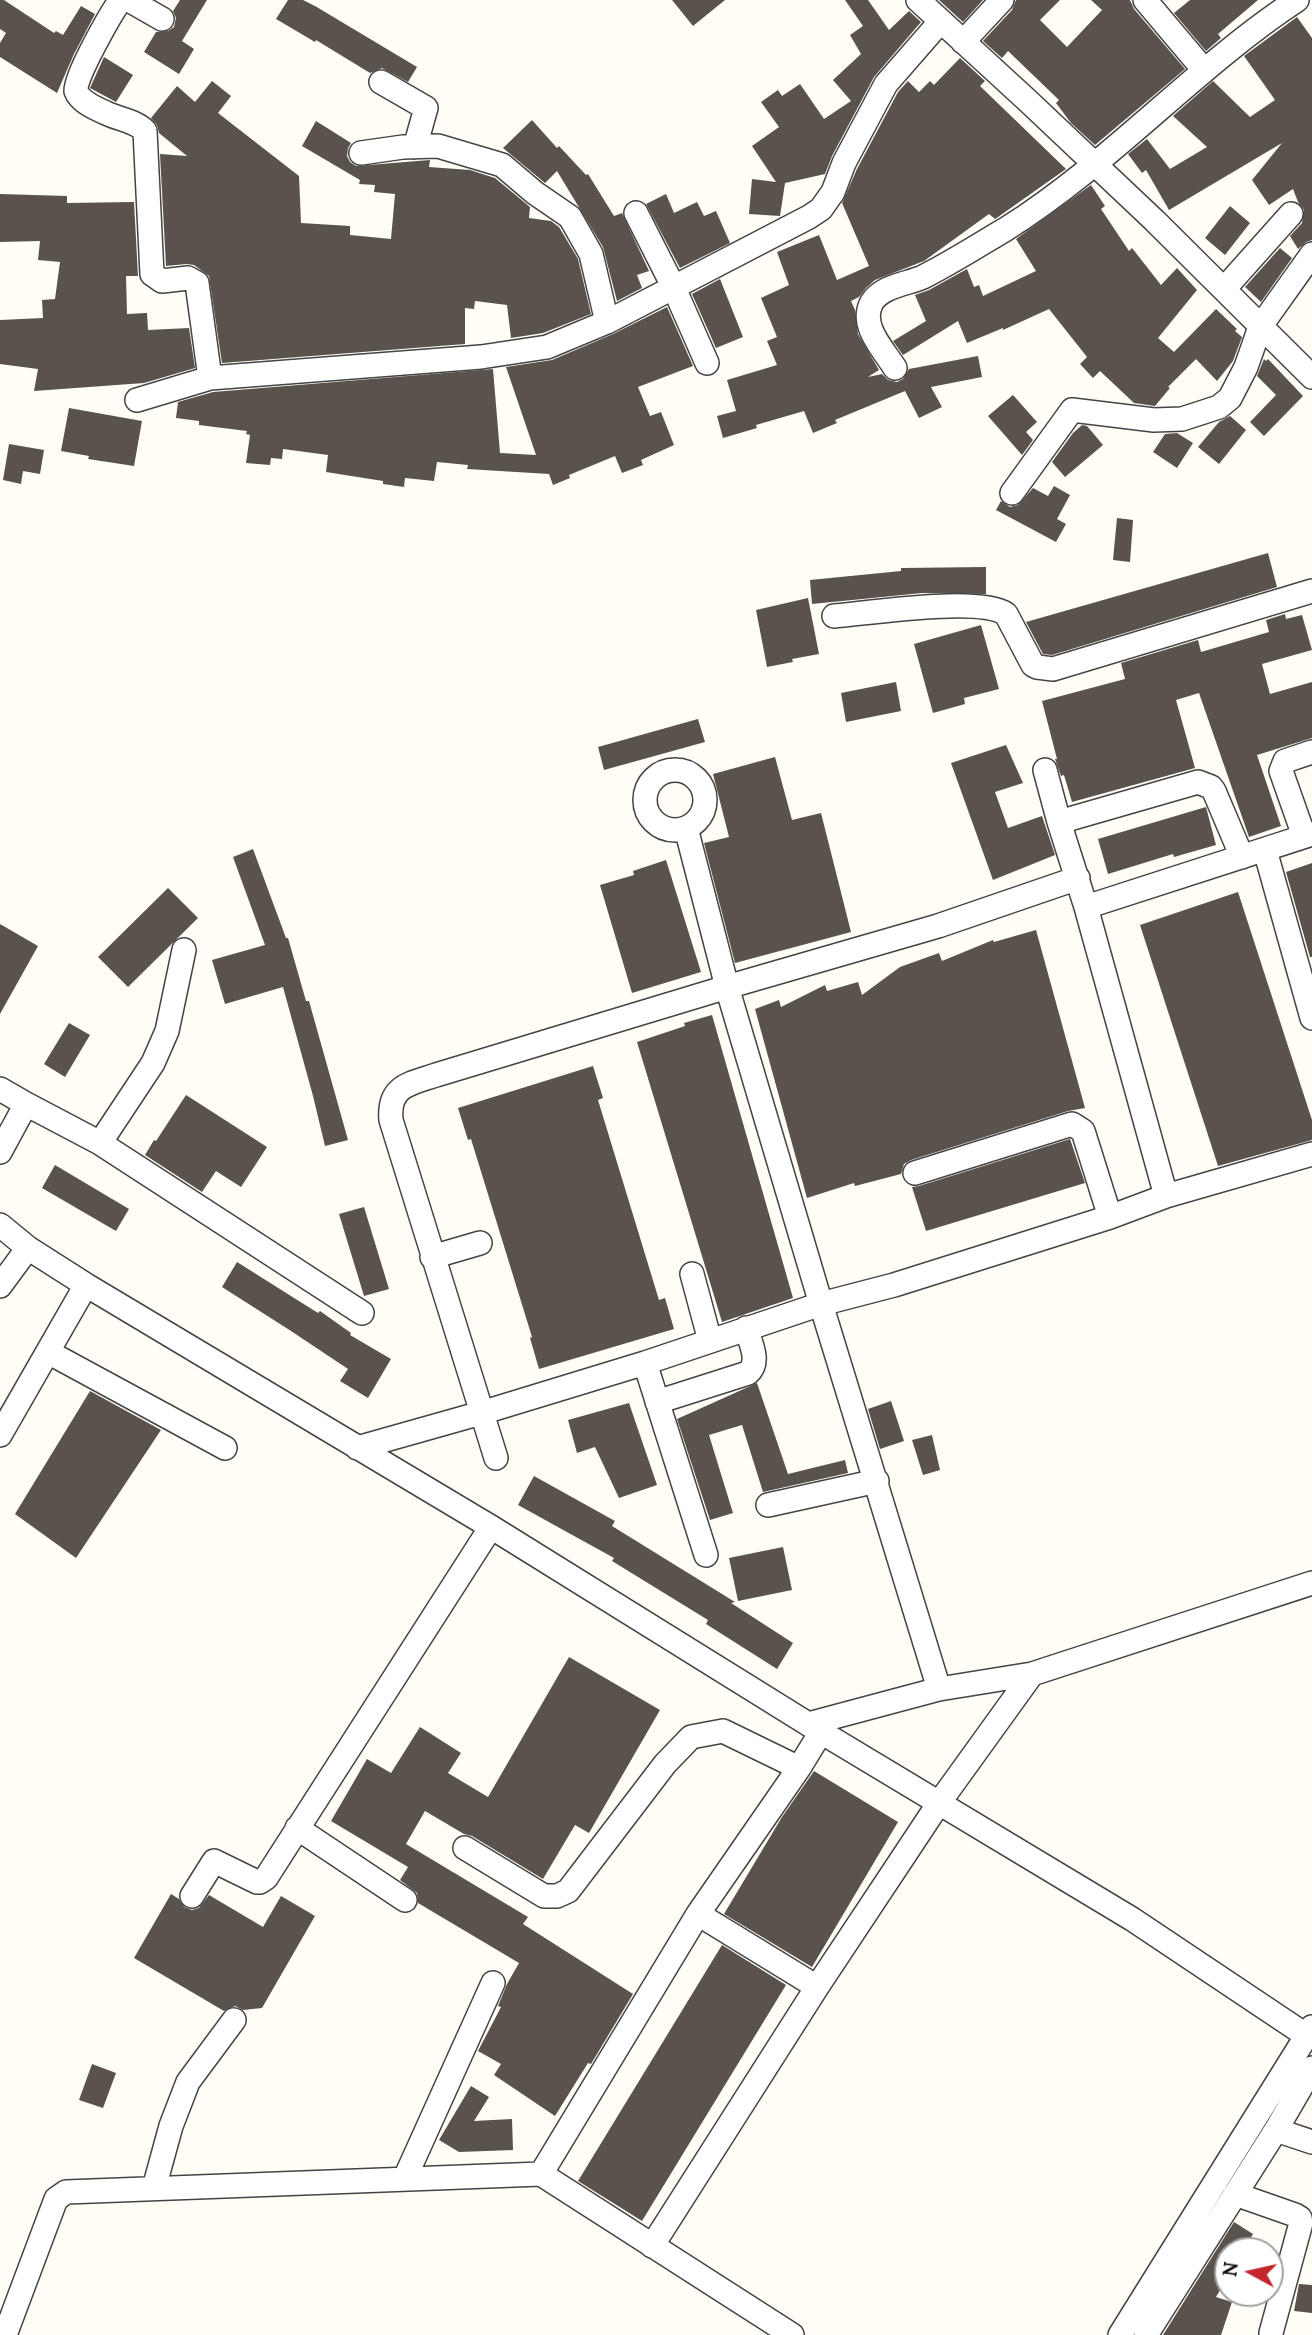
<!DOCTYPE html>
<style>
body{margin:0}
#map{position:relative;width:1312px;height:2335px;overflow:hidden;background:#fffdf5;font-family:Lora,serif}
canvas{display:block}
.north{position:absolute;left:1214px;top:2237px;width:70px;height:70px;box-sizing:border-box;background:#fff;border:2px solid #a0a0a0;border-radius:50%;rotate:278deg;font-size:19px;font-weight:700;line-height:28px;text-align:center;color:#111}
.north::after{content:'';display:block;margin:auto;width:24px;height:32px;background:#c4262e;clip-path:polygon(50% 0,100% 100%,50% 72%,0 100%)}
</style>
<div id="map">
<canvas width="1312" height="2335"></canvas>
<div class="north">N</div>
</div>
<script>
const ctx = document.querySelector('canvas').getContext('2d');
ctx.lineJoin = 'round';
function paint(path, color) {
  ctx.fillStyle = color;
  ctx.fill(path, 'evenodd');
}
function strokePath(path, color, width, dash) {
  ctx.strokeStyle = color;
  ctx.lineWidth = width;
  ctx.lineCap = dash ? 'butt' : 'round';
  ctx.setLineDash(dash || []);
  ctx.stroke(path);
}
paint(new Path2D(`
 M 0,0 L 4,0 L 54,33 L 56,31 L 63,35 L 81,6 L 95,14 L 74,54 L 57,93 L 0,57 L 0,43 L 6,33 L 0,29 Z
 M 180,0 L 207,0 L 182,41 L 194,49 L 179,74 L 144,52 L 156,32 L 168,31 L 174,27 L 176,18 L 173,11 Z
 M 288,0 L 303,0 L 315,6 L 417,67 L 408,82 L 382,68 L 370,73 L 316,40 L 315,42 L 276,19 Z
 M 672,0 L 725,0 L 693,26 Z
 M 845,0 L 868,0 L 889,30 L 909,11 L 921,22 L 874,77 L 832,156 L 825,174 L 785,183 L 780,216 L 749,214 L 752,179 L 776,182 L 752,146 L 779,127 L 761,102 L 778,90 L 782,96 L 800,84 L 824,119 L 851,101 L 833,80 L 861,54 L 850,35 L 863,26 Z
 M 939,0 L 983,0 L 963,22 Z
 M 1016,0 L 1060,0 L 1040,20 L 1067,47 L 1102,10 L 1091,0 L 1130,0 L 1134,9 L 1185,69 L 1095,145 L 1071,123 L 1056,103 L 1059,100 L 1008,51 L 1002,58 L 983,41 L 1012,10 Z
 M 1190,0 L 1258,0 L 1218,34 L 1221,38 L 1206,51 L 1174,13 Z
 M 1297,17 L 1312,38 L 1312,240 L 1306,242 L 1298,249 L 1290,236 L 1302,223 L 1304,210 L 1298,202 L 1293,189 L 1269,205 L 1252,180 L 1282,143 L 1169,210 L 1146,170 L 1142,173 L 1128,154 L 1147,139 L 1170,169 L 1207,147 L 1173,116 L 1213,81 L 1250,117 L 1275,100 L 1244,56 Z
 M 104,57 L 133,75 L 116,102 L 90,88 Z
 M 960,58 L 985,81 L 980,86 L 1066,169 L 998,217 L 995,219 L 989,214 L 924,261 L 875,280 L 866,288 L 859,297 L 851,301 L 855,310 L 858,334 L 879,370 L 868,377 L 882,374 L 888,380 L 897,382 L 903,379 L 909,369 L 978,356 L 982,377 L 931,387 L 942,407 L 919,418 L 905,391 L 835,420 L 837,423 L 813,433 L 804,411 L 756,425 L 757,428 L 723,438 L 717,416 L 736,411 L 727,380 L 777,365 L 767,341 L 777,337 L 761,298 L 789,285 L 777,252 L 819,235 L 837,280 L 869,266 L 842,203 L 857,169 L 898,92 L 908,81 L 919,92 L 930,81 L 934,85 Z
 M 212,81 L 231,96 L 218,113 L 299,176 L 301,223 L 350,226 L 350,235 L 391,239 L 395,194 L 374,192 L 375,185 L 359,184 L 360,180 L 302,146 L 316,121 L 351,143 L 348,148 L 347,156 L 350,162 L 356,166 L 430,160 L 429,167 L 470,170 L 495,178 L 530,207 L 529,218 L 551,221 L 559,227 L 578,259 L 591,314 L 543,333 L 511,338 L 507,305 L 475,301 L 474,309 L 465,308 L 465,344 L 222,363 L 209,276 L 194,265 L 186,264 L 166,266 L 160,154 L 187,156 L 159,133 L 157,125 L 151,118 L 177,86 L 195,102 Z
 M 532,120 L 557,148 L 559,146 L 586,175 L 588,174 L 614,216 L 622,213 L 649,271 L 637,275 L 642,288 L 617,301 L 603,247 L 557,171 L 545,183 L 503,148 Z
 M 1091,185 L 1105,206 L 1101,209 L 1129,251 L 1132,248 L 1161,285 L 1177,268 L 1197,290 L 1158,338 L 1174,352 L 1216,309 L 1237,329 L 1235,331 L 1242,337 L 1233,361 L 1217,381 L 1196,359 L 1168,387 L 1170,388 L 1155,406 L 1134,403 L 1100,371 L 1093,378 L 1080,364 L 1087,357 L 1049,309 L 1003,330 L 1003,328 L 967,343 L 958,321 L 903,355 L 893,341 L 926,321 L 915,295 L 929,290 L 967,269 L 974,287 L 979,285 L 983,296 L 1036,271 L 1016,239 Z
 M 0,194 L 67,196 L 67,203 L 134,202 L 138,276 L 126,276 L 127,314 L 147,313 L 148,330 L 189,328 L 195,368 L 144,383 L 34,391 L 38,369 L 0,364 L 0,320 L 43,318 L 42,300 L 55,299 L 60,262 L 38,260 L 40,241 L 0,242 Z
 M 666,194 L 674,213 L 697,202 L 704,216 L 716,211 L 730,243 L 680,268 L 646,204 Z
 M 1230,206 L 1250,223 L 1225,255 L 1205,238 Z
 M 1280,248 L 1292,258 L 1261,302 L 1245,287 Z
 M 720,279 L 743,337 L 716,348 L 692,294 Z
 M 667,307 L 693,366 L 638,387 L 650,416 L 661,412 L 674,445 L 641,460 L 643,465 L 622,473 L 615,456 L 569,475 L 570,478 L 553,485 L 549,474 L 467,469 L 468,465 L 437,462 L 434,481 L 405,478 L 404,487 L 383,484 L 383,481 L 326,472 L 328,455 L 283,449 L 282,459 L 271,458 L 270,465 L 246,463 L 250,435 L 246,434 L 247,431 L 199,425 L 199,421 L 176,418 L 178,402 L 213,392 L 493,369 L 500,453 L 536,455 L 506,367 L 552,360 L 613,334 Z
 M 1264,359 L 1266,361 L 1268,359 L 1303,396 L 1264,436 L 1250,422 L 1276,395 L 1257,376 Z
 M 1013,395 L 1037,422 L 1026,432 L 1033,440 L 1022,455 L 988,416 Z
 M 69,408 L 142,421 L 134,466 L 88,459 L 89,456 L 61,451 Z
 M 1230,416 L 1246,430 L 1219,464 L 1198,447 L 1219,422 Z
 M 1082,425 L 1087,426 L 1103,445 L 1065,477 L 1052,462 L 1073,433 Z
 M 1177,433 L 1193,443 L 1177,468 L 1153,452 L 1165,434 Z
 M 9,444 L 44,450 L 40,474 L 23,471 L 21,484 L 3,480 Z
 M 1054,486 L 1070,495 L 1057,519 L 1066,524 L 1056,542 L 996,510 L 1001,501 L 1010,507 L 1018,505 L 1033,488 L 1048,496 Z
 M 1117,518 L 1133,520 L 1130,562 L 1113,560 Z
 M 1268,553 L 1277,587 L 1052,655 L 1043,654 L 1026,622 Z
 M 986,567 L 986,594 L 922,593 L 812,604 L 810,580 L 901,571 L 901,568 Z
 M 808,598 L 819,654 L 792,659 L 793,662 L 767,667 L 756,610 Z
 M 1285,614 L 1286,619 L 1302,615 L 1312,650 L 1262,664 L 1270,694 L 1312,682 L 1312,738 L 1257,755 L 1281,826 L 1249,837 L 1199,693 L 1176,700 L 1195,768 L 1072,802 L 1064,775 L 1061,776 L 1056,762 L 1055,759 L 1057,759 L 1042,701 L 1125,679 L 1121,663 L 1198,640 L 1201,652 L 1269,632 L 1266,620 Z
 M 981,625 L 999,689 L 964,698 L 965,704 L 933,713 L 914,644 Z
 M 896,682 L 901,711 L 846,722 L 841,693 Z
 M 698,719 L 705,742 L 604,770 L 598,747 Z
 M 1006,745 L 1023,783 L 995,792 L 1008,828 L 1042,816 L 1055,855 L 993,880 L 951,763 Z
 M 775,757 L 792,820 L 821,813 L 851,932 L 735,963 L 704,843 L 729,837 L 713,774 Z
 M 1206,807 L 1216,845 L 1174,857 L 1173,854 L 1108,874 L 1098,839 Z
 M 253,849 L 286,938 L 288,938 L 306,1001 L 309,1001 L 348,1140 L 325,1146 L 313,1096 L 283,987 L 225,1004 L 212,960 L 265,945 L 233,857 Z
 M 666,860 L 701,972 L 632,993 L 600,885 L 634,875 L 633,871 Z
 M 1312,863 L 1312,957 L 1310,957 L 1286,872 Z
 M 168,888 L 198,918 L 128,987 L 98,957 Z
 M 1238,892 L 1312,1120 L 1312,1140 L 1218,1166 L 1140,925 Z
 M 0,924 L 38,946 L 0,1014 Z
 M 1036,930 L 1085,1108 L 1068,1111 L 911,1160 L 904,1164 L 901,1174 L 855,1186 L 854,1183 L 807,1198 L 755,1009 L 779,1000 L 781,1007 L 825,985 L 827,991 L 858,982 L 862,995 L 900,967 L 939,953 L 942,961 L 993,940 L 994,942 Z
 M 712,1015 L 793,1298 L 722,1322 L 637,1042 L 685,1026 L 684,1023 Z
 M 69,1023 L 90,1035 L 65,1077 L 44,1064 Z
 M 593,1066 L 603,1098 L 598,1100 L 659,1300 L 665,1298 L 674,1329 L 539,1369 L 530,1338 L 532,1337 L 471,1139 L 468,1140 L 458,1108 Z
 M 186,1095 L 267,1147 L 241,1187 L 216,1171 L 202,1192 L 145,1155 L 154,1140 L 156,1141 Z
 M 1070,1139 L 1085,1183 L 926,1231 L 912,1187 L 919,1186 Z
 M 55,1165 L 129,1209 L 116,1231 L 42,1188 Z
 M 364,1207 L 389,1289 L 364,1296 L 339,1214 Z
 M 237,1262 L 318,1313 L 320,1311 L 351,1333 L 350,1335 L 391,1359 L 368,1398 L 340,1381 L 348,1369 L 291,1331 L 222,1287 Z
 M 757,1383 L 788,1474 L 845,1460 L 848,1473 L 763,1492 L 742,1425 L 709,1435 L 733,1513 L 710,1520 L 677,1419 Z
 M 90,1391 L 161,1430 L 76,1558 L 15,1514 Z
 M 891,1401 L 904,1441 L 880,1449 L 868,1409 Z
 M 629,1403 L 657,1485 L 619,1498 L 595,1447 L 577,1453 L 568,1420 Z
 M 932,1435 L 940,1470 L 923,1475 L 912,1440 Z
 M 534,1476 L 615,1521 L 612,1526 L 735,1602 L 731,1603 L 793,1643 L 777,1669 L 706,1624 L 708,1620 L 612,1561 L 614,1558 L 518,1505 Z
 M 783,1547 L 792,1590 L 738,1601 L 729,1558 Z
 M 569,1657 L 660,1710 L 589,1833 L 575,1825 L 543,1879 L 472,1836 L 464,1834 L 425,1811 L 406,1844 L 528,1917 L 523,1924 L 633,1994 L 591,2064 L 588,2063 L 555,2116 L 494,2075 L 501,2064 L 478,2051 L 501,2007 L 498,2006 L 507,1984 L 519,1963 L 418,1903 L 417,1893 L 400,1880 L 408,1867 L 331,1821 L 367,1759 L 391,1773 L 420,1727 L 461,1753 L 448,1773 L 488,1797 Z
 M 814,1771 L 898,1822 L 812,1967 L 724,1914 L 782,1817 Z
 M 171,1894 L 179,1899 L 184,1907 L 192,1910 L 199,1908 L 209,1895 L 263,1927 L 281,1896 L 315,1916 L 262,2008 L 243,2010 L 235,2006 L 224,2011 L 134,1958 Z
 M 722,1945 L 786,1985 L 642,2221 L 578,2181 Z
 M 92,2064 L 116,2073 L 103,2108 L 79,2100 Z
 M 471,2086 L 489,2097 L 474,2121 L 512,2119 L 513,2150 L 459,2152 L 439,2140 Z
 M 1234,2222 L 1253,2234 L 1243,2251 L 1228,2251 L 1228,2277 L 1216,2297 L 1232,2302 L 1221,2335 L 1163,2335 Z
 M 1299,2284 L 1312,2285 L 1312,2313 L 1294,2311 Z`), '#5a524d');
const minor = new Path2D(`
 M 121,0 C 112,11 73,80 76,91 C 80,102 97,109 106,113 C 118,119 136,121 145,131 L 152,274 L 162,281 L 188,278 L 197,283 L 210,378
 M 129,0 L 162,19
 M 918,0 L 1028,101 L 1155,221 L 1312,377
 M 1145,0 L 1204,70
 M 963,42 L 1002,0
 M 381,82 L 426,108 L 415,147
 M 361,153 L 403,147 L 438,146 L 502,165 L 535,193 L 570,217 L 591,254 L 607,322
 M 636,213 L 674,288 L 707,363
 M 1225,288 L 1291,214
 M 895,368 C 883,349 859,325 872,302 C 882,286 907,284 923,277 C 951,263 979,245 1006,229 C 1111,163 1194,68 1297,0
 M 137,400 L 210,378 L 481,357 L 547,347 L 607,322 L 809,217 L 821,209 L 833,192 L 844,163 L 886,84 L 940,22
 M 1012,493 L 1072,410 L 1154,420 L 1182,419 L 1219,407 L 1230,398 L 1246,367 L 1260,327 L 1312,254
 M 834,616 C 869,613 979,596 1006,614 L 1033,665 L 1037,667 L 1053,669 L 1312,591
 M 1045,770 L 1059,822 L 1086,907 L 1166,1196
 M645 800a30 30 0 1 1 60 0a30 30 0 1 1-60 0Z
 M 1059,822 L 1198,782 L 1211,787 L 1214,791 L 1242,857
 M 686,828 L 727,987 L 821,1304 L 939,1689
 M 1304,836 L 1281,771 L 1285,761 L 1312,752
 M 1265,850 L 1312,1018
 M 1086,907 L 1312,834
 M 0,1089 L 26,1104
 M 100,1143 L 153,1063 L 167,1031 L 184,950
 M 0,1152 L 26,1104 L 100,1143 L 362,1313
 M 915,1173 L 1072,1124 L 1083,1131 L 1110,1217
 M 0,1225 L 28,1248 L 86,1285 L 491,1527 L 821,1732 L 1132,1919 L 1307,2036
 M 432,1257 L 480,1243
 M 692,1274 L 710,1341
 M 0,1286 L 28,1248
 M 48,1352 L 225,1448
 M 645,1363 L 706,1555
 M 657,1402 L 748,1373 C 761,1362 750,1342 746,1328
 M 0,1435 L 86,1285
 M 357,1448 L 481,1413 L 645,1363 L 821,1304 L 894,1285 L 1110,1217 L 1166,1196 L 1312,1154
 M 496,1458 L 391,1120 C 388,1086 409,1084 436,1075 L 727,987 L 938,926 L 1078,878
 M 768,1505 L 877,1481
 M 808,1724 L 939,1689 L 1032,1674 L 1312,1583
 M 297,1828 L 405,1900
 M 465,1848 L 544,1896 L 557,1896 L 568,1891 L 665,1764 L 691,1737 L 723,1731 L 799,1768
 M 192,1896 L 214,1861 L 257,1882 L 260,1882 L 266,1878 L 491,1527
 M 698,1914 L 817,1987
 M 1276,2130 L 1312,2142
 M 541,2174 L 698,1914 L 799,1768 L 821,1732
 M 405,2178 L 493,1983
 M 154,2188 L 171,2126 L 188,2082 L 234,2020
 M 1235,2194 L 1295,2215 L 1300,2218 L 1301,2223 L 1271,2333
 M 652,2246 L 817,1987 L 939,1803 L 1032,1674
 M 5,2335 L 56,2199 L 66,2192 L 541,2174 L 792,2335
 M 1120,2335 L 1312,2027
 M 1146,2335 L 1276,2130 L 1312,2068`);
strokePath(minor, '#444', 26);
strokePath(minor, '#fff', 23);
</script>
